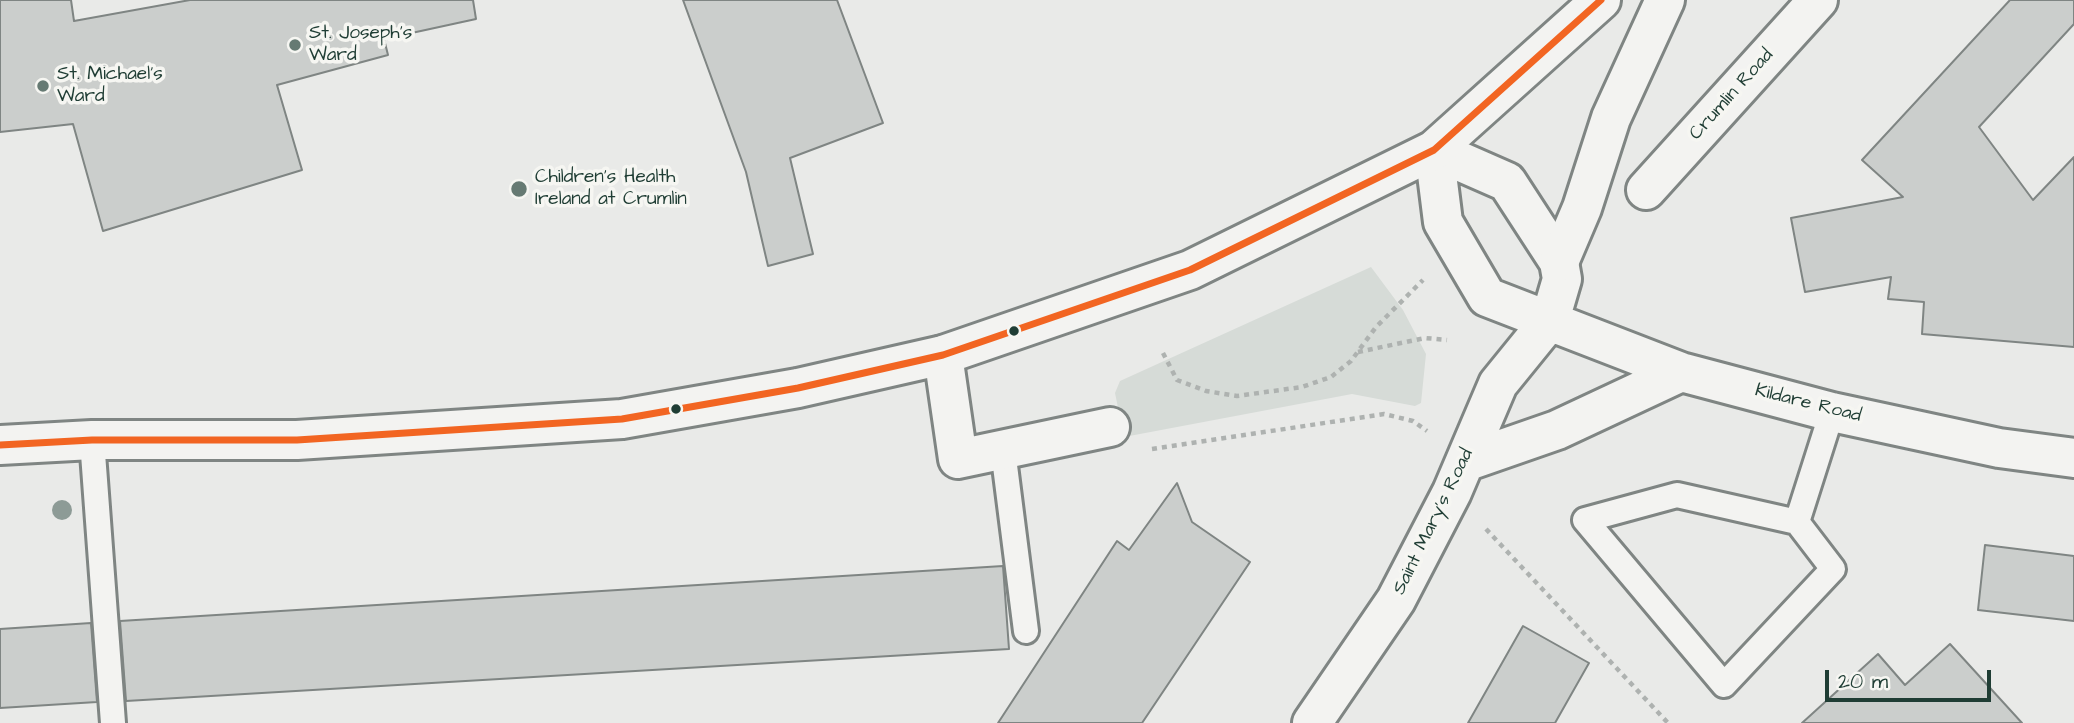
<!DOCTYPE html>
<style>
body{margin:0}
#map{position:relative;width:2074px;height:723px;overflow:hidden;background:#e9eae8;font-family:"Architects Daughter",sans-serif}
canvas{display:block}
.scale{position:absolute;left:1825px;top:670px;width:166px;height:32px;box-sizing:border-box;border:4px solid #1f3d34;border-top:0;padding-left:9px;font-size:21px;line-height:24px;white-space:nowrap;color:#1f3d34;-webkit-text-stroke:5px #f6f6f2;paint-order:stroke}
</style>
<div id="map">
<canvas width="2074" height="723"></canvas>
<div class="scale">20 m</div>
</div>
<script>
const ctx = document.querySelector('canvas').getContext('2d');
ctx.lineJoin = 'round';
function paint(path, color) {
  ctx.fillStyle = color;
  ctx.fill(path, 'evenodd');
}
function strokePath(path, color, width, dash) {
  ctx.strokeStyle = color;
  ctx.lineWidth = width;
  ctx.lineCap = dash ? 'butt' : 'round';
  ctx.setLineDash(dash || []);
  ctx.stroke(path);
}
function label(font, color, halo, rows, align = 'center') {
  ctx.font = font + ' "Architects Daughter",sans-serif';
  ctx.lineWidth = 7;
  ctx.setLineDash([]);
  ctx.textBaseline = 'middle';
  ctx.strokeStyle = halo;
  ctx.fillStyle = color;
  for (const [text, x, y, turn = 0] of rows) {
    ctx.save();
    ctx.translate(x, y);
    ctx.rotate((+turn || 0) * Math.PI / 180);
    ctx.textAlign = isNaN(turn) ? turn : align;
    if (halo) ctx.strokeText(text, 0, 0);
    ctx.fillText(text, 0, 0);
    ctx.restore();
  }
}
paint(new Path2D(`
 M 1371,267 L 1403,310 L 1426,354 L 1421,403 L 1415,406 L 1352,394 L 1124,437 L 1115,393 L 1120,381 Z`), '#d6dbd7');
const building = new Path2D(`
 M 0,0 L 71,0 L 74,21 L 190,0 L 473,0 L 476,19 L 384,39 L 388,55 L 277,85 L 302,170 L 103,231 L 73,124 L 0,132 Z
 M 683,0 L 837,0 L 883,123 L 790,158 L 813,254 L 768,266 L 746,172 Z
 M 2010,0 L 2074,0 L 2074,24 L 1979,127 L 2033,200 L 2074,157 L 2074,347 L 1922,334 L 1924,302 L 1888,299 L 1891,277 L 1805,292 L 1791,218 L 1903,197 L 1862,160 Z
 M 1177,483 L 1192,522 L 1250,562 L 1142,723 L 998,723 L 1117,541 L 1129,550 Z
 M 1985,545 L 2074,556 L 2074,621 L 1978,610 Z
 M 1003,566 L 1009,649 L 126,701 L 120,621 Z
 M 91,623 L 97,702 L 0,708 L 0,629 Z
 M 1523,626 L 1589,663 L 1555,723 L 1468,723 Z
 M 1950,644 L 2022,723 L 1802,723 L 1878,654 L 1905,685 Z`);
paint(building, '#cbcecc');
strokePath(building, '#7f8583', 2);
const service = new Path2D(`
 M 92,440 L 113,723
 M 1003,450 L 1026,631
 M 1797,522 L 1677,495 L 1585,520 L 1724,685 L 1833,569 L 1797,522 L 1832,412`);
const minor = new Path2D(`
 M 1646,190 L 1818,0
 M 943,355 L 958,459 L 1110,427`);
const tertiary = new Path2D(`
 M 1434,150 L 1443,222 L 1487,297 L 1681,372 L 1832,412 L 1999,448 L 2074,458
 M 1465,462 L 1557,430 L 1681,372
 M 1312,723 L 1396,600 L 1452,492 L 1498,384 L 1550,320 L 1562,279 L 1559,262 L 1507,182 L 1434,150`);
const secondary = new Path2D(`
 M 1559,262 L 1582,208 L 1611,118 L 1665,0
 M 0,445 L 92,440 L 297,440 L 622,419 L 798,388 L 943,355 L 1190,270 L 1434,150 L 1601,0`);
strokePath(service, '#7f8583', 30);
strokePath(minor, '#7f8583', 44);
strokePath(tertiary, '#7f8583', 44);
strokePath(secondary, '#7f8583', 44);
strokePath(new Path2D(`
 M 1358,352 L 1425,338 L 1447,340
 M 1163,353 L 1177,380 L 1206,391 L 1237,396 L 1302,387 L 1331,377 L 1351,361 L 1376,327 L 1423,280
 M 1152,449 L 1384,414 L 1413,421 L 1427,431
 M 1486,529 L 1668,723`), '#aeb2b0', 4.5, [5, 5]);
strokePath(service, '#f3f3f1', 24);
strokePath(minor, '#f3f3f1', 38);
strokePath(tertiary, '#f3f3f1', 38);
strokePath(secondary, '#f3f3f1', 38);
strokePath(new Path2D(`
 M 0,445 L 92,440 L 297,440 L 622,419 L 798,388 L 943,355 L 1190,270 L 1434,150 L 1601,0`), '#f26522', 7);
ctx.fillStyle = '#8d9b96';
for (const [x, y] of [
 [62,510]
]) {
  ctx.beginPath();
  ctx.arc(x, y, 10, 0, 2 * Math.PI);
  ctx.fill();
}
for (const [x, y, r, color] of [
 [295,45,7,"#667a73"],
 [43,86,7,"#667a73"],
 [519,189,9,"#667a73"],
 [1014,331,6,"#1f3d34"],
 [676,409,6,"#1f3d34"]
]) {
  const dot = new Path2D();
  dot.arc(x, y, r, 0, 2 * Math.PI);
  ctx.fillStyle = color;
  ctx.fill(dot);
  strokePath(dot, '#f6f6f2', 2.5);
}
label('19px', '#1f3d34', '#f6f6f2', [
 ["St. Joseph's",309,34],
 ["Ward",309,56],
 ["St. Michael's",57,75],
 ["Ward",57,97],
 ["Children's Health",535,178],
 ["Ireland at Crumlin",535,200]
], 'left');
label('19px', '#1f3d34', '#f6f6f2', [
 ["Crumlin Road",1732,95,-48],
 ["Kildare Road",1808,404,14],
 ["Saint Mary's Road",1434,522,-64]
]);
</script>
